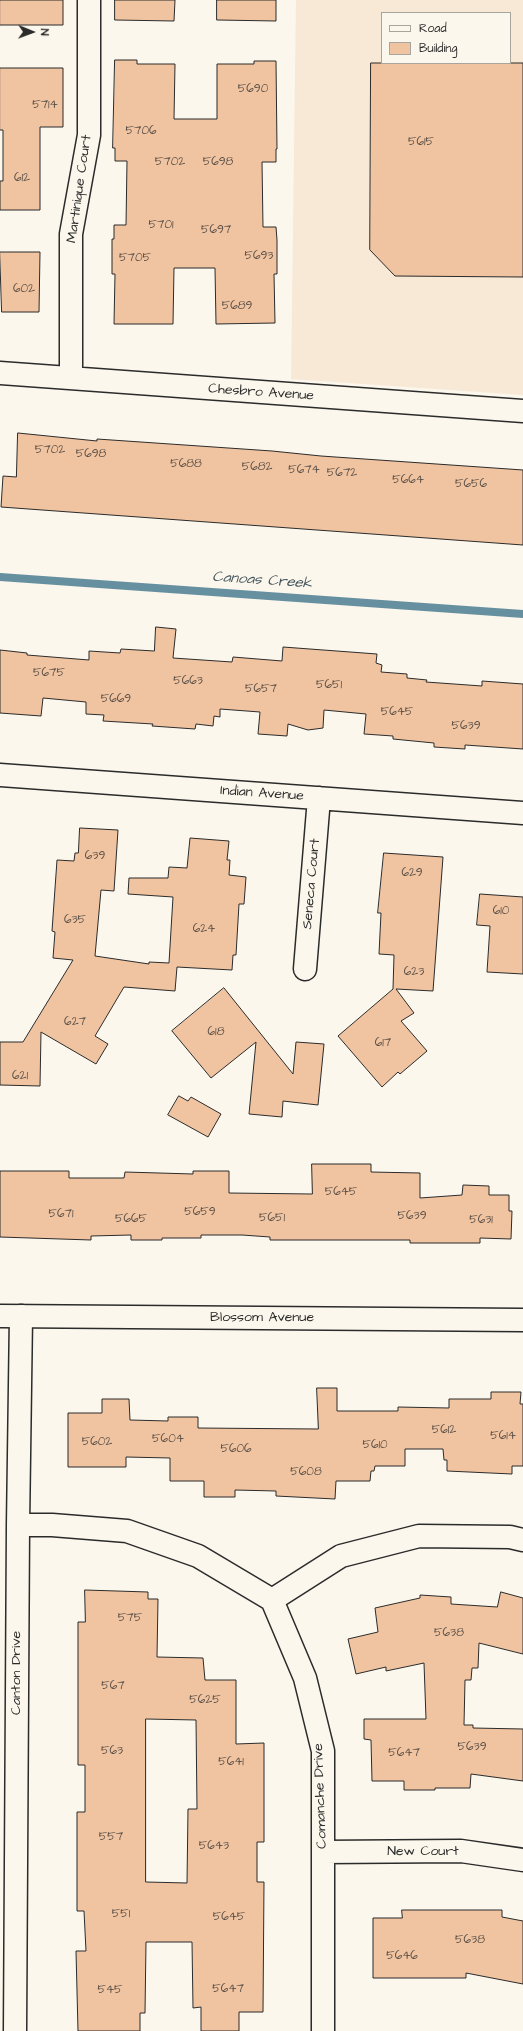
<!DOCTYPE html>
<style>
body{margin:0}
#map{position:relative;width:523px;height:2031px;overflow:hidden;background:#fbf7ec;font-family:"Architects Daughter",sans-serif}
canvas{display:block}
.legend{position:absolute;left:381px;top:12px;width:130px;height:52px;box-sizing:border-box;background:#fbf7ec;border:1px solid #a8a59f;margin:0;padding:5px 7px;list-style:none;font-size:12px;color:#2b2b2b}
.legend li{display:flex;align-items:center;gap:8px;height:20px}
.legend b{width:20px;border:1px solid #a8a59f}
.north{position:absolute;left:12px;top:12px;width:40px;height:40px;-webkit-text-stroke:3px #fbf7ec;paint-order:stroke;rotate:91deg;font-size:11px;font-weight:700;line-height:16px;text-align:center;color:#2b2b2b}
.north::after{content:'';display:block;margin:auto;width:14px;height:18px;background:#2b2b2b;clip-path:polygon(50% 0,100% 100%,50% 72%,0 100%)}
</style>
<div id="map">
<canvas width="523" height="2031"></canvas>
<ul class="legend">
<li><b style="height:5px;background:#fbf7ec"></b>Road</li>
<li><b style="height:11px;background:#f1c4a1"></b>Building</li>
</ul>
<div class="north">N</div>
</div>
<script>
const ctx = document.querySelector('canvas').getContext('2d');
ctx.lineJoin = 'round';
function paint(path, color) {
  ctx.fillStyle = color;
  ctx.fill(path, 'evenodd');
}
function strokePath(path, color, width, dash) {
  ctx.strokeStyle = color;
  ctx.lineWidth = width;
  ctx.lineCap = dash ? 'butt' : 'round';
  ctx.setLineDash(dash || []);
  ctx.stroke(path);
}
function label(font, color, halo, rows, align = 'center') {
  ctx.font = font + ' "Architects Daughter",sans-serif';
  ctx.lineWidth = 3;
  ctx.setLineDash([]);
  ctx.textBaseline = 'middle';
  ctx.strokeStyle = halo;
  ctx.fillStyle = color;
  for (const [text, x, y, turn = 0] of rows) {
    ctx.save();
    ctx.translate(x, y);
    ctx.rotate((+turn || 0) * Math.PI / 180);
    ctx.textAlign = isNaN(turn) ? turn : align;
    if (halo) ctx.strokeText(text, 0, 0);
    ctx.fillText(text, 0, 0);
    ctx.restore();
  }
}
paint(new Path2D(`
 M 296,0 L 523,0 L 523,395 L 291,379 ZM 382,13 L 510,13 L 510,63 L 382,63 Z`), '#f8e8d6');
strokePath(new Path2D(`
 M 0,577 L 523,614`), '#668fa0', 8);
const building = new Path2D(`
 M 0,0 L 63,0 L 63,25 L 0,25 Z
 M 115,0 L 175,0 L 174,21 L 115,20 Z
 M 217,0 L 276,0 L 276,21 L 217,20 Z
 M 115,60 L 137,60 L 137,64 L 175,64 L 174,119 L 217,119 L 217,64 L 254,64 L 254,61 L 276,61 L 277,149 L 276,149 L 276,162 L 262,162 L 263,227 L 276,227 L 277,240 L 277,274 L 274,274 L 275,323 L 216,324 L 215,268 L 174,268 L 173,324 L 114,324 L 115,274 L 112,274 L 112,239 L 114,239 L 114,225 L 126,225 L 127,161 L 115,161 L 115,148 L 113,148 Z
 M 371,63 L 523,63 L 523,277 L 395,276 L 370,250 Z
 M 0,68 L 63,68 L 63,127 L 40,127 L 40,210 L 0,210 L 0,181 L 3,181 L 3,130 L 0,130 Z
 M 0,252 L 40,252 L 39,312 L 2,312 Z
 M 18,433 L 97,441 L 97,439 L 272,451 L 321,456 L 523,470 L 523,545 L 1,507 L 3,476 L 16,477 Z
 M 156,627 L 176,629 L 173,658 L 232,662 L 233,657 L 282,661 L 283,647 L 377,654 L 376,663 L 382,665 L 381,672 L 407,674 L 407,678 L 427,680 L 426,682 L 482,686 L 482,681 L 523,684 L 523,749 L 465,745 L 465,749 L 434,747 L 434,743 L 393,739 L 393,736 L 364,734 L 366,714 L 324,710 L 323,728 L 308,730 L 288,724 L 287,736 L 258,734 L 260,712 L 220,709 L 220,717 L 214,716 L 213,726 L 196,724 L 195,729 L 152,726 L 153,724 L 103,721 L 104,715 L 86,714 L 86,702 L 43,698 L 41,716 L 0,713 L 0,650 L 27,653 L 27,655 L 89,660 L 89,651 L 120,653 L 121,649 L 154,651 Z
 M 80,828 L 118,830 L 114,891 L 101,890 L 95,956 L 149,964 L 149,962 L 169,963 L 173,897 L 128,894 L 129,878 L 168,878 L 169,867 L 187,868 L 190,838 L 229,841 L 227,860 L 230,860 L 229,875 L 246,877 L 244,904 L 239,904 L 236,955 L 233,955 L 232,970 L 177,967 L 175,991 L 124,987 L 95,1036 L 108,1044 L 96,1064 L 41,1032 L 40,1086 L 0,1085 L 0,1042 L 23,1042 L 73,960 L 53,958 L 55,932 L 52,931 L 57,860 L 74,861 L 75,853 L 78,853 Z
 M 384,853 L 443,857 L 433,991 L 396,989 L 414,1013 L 401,1021 L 427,1051 L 400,1074 L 398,1072 L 382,1087 L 338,1036 L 393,989 L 394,955 L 379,954 L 381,913 L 378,913 Z
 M 480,894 L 523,897 L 523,974 L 487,972 L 490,926 L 477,925 Z
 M 224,988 L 293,1074 L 296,1042 L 324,1044 L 318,1105 L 283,1101 L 282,1117 L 249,1114 L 256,1042 L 211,1078 L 172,1031 Z
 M 179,1096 L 188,1101 L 191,1097 L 221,1114 L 208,1137 L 168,1115 Z
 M 312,1164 L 371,1164 L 371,1172 L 420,1173 L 420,1198 L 462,1195 L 463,1185 L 489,1186 L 489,1195 L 509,1195 L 509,1211 L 512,1211 L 511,1239 L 480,1238 L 480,1243 L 410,1243 L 410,1240 L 270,1240 L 270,1237 L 242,1235 L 201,1235 L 201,1238 L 162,1238 L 162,1240 L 131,1240 L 131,1235 L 91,1236 L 91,1240 L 0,1237 L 0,1171 L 69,1171 L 69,1178 L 124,1178 L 125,1172 L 193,1174 L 193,1171 L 229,1171 L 229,1193 L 312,1194 Z
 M 317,1388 L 337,1388 L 337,1411 L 398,1411 L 398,1407 L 449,1408 L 449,1399 L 491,1399 L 491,1392 L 521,1392 L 520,1404 L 523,1404 L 523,1466 L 512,1466 L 512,1474 L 447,1471 L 447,1460 L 444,1460 L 443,1449 L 405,1449 L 405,1466 L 375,1466 L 374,1471 L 371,1471 L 370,1481 L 336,1481 L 335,1499 L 276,1496 L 276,1491 L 235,1490 L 235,1497 L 204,1497 L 204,1481 L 170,1481 L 170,1458 L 126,1457 L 126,1467 L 68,1467 L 68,1413 L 102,1413 L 102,1399 L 129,1399 L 130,1420 L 168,1421 L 168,1417 L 198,1417 L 198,1428 L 318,1429 Z
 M 85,1590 L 148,1592 L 148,1599 L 158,1599 L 157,1657 L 203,1658 L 205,1680 L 236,1680 L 236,1744 L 264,1743 L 264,1842 L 257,1842 L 257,1882 L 264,1882 L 263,2012 L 239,2012 L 239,2031 L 201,2031 L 201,2007 L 193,2008 L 192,1942 L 146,1942 L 145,2013 L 140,2013 L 140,2031 L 78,2031 L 76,1951 L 86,1951 L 84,1911 L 77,1911 L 77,1812 L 85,1812 L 85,1765 L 78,1765 L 78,1622 L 85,1622 ZM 146,1719 L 196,1720 L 197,1809 L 188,1809 L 187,1883 L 146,1882 Z
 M 501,1592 L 523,1598 L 523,1654 L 479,1643 L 478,1668 L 472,1668 L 471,1680 L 465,1680 L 464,1725 L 473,1725 L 473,1728 L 523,1729 L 523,1781 L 471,1774 L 470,1788 L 435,1788 L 435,1790 L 404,1790 L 404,1781 L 372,1781 L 371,1740 L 364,1739 L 364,1719 L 426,1719 L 424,1663 L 386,1671 L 386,1667 L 356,1674 L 348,1639 L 378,1632 L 375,1608 L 420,1598 L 420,1595 L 451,1597 L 451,1604 L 497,1607 Z
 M 402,1910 L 502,1910 L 502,1917 L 523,1921 L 523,1984 L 466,1973 L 466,1978 L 373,1978 L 373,1918 L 402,1918 Z`);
paint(building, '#f1c4a1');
strokePath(building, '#2b2b2b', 1);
const minor = new Path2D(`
 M 0,373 L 523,411
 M 71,378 L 71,234 L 89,135 L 89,0
 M 0,775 L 523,813
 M 305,969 L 319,798
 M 18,1525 L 52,1525 L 127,1531 L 198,1556 L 272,1600 L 305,1678 L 323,1751 L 323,2031
 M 272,1600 L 341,1556 L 419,1536 L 510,1537 L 523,1540
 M 323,1852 L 461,1851 L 523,1860
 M 15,2031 L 18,1525 L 21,1316`);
const tertiary = new Path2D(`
 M 0,1316 L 523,1320`);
strokePath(minor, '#2b2b2b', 25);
strokePath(tertiary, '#2b2b2b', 25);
strokePath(minor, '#fbf7ec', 22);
strokePath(tertiary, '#fbf7ec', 22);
label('12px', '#5c5148', null, [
 ["5690",253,89],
 ["5714",45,105],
 ["5706",141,131],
 ["5615",421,142],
 ["5702",170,162],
 ["5698",218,162],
 ["612",22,178],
 ["5701",161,225],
 ["5697",216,230],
 ["5693",259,256],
 ["5705",135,258],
 ["602",24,289],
 ["5689",237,306],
 ["5702",50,450],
 ["5698",91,454],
 ["5688",186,464],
 ["5682",257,467],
 ["5674",304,470],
 ["5672",342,473],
 ["5664",408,480],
 ["5656",471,484],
 ["5675",49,673],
 ["5663",188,681],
 ["5651",329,685],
 ["5657",261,689],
 ["5669",116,699],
 ["5645",397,712],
 ["5639",466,726],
 ["639",95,856],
 ["629",412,873],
 ["610",501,911],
 ["635",75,920],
 ["624",204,929],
 ["623",414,972],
 ["627",75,1022],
 ["618",216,1032],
 ["617",383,1043],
 ["621",20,1076],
 ["5645",341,1192],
 ["5659",200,1212],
 ["5671",61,1214],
 ["5639",412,1216],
 ["5651",272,1218],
 ["5665",131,1219],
 ["5631",481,1220],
 ["5612",444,1430],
 ["5614",503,1436],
 ["5604",168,1439],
 ["5602",97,1442],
 ["5610",375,1445],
 ["5606",236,1449],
 ["5608",306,1472],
 ["575",130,1618],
 ["5638",449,1633],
 ["567",113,1686],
 ["5625",205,1700],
 ["5639",472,1747],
 ["563",112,1751],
 ["5647",404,1753],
 ["5641",231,1762],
 ["557",111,1837],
 ["5643",214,1846],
 ["551",121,1914],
 ["5645",229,1917],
 ["5638",470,1940],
 ["5646",402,1956],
 ["5647",228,1989],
 ["545",110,1990]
]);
label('14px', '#2b2b2b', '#fbf7ec', [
 ["Martinique Court",80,189,-82],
 ["Chesbro Avenue",261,393,4],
 ["Indian Avenue",262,794,4],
 ["Seneca Court",312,884,-85],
 ["Blossom Avenue",262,1318],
 ["Canton Drive",17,1673,-90],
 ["Comanche Drive",321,1796,-92],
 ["New Court",423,1852]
]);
label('italic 15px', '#44545c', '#fbf7ec', [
 ["Canoas Creek",262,581,4]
]);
</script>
